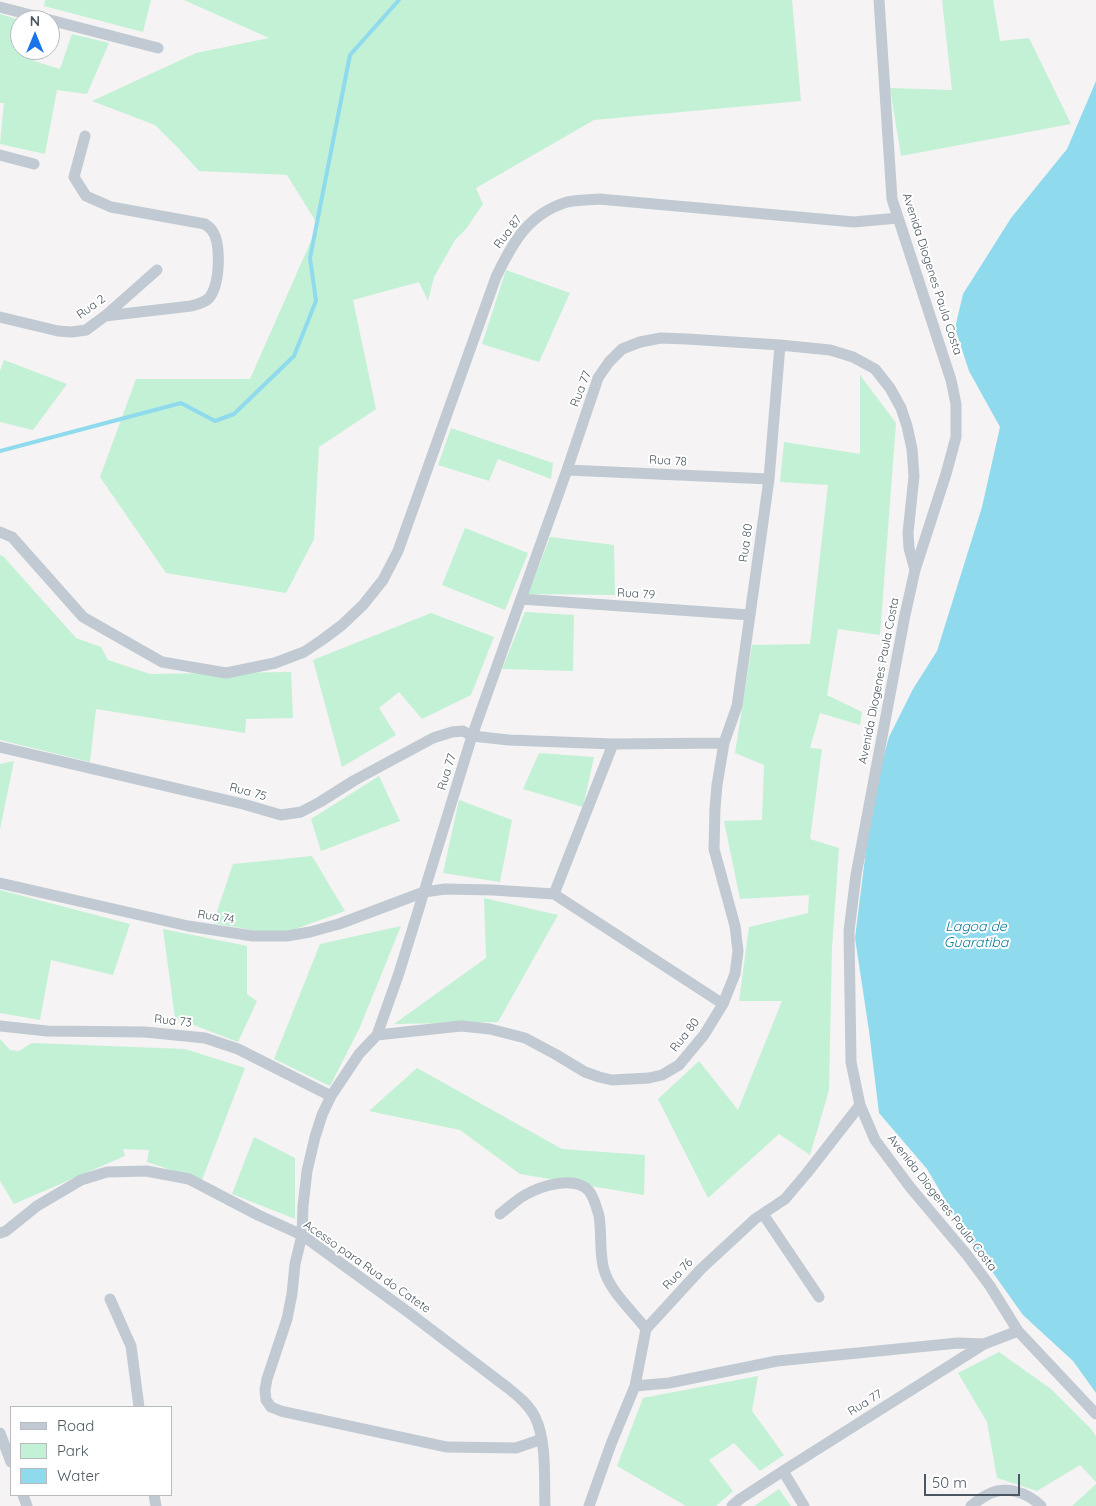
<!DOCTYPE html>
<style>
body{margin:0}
#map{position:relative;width:1096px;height:1506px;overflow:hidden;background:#f5f3f3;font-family:Quicksand,sans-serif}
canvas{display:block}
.legend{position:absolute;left:10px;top:1406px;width:162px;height:90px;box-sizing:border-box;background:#fff;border:1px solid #b7bbc0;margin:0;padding:6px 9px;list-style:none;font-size:15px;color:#4a5661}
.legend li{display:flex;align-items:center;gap:10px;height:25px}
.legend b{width:25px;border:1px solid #b7bbc0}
.north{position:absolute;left:10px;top:10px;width:50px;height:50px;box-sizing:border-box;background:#fff;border:1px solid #b7bbc0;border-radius:50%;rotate:0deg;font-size:14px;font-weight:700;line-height:20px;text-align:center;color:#4a5661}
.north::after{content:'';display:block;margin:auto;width:18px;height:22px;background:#1a73e8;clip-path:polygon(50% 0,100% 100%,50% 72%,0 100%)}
.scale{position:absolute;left:924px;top:1474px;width:96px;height:22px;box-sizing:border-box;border:2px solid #4a5661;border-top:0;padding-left:6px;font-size:15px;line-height:18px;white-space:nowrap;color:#4a5661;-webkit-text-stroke:4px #fff;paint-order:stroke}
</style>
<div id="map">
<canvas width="1096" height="1506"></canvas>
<ul class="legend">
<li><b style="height:6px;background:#c1cad2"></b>Road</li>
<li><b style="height:14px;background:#c3f1d5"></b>Park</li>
<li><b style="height:14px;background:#90daee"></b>Water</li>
</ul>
<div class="north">N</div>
<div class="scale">50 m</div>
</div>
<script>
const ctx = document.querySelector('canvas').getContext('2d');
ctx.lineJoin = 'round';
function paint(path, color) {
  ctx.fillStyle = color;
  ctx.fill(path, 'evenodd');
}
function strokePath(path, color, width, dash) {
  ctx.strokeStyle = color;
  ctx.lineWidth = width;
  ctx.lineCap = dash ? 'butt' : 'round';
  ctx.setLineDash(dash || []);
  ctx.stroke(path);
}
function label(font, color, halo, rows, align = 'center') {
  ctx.font = font + ' Quicksand,sans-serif';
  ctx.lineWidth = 4;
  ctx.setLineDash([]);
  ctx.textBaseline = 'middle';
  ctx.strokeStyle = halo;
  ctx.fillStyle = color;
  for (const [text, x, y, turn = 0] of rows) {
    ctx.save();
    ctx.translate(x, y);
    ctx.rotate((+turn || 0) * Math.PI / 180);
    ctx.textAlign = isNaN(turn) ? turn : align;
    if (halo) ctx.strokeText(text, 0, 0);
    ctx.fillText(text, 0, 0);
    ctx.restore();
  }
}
paint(new Path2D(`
 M 45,0 L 151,0 L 143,32 L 44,6 Z
 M 184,0 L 792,0 L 801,101 L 594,120 L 476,188 L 483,204 L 466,229 L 455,240 L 434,277 L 428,301 L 419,282 L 353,300 L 376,409 L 319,447 L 314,539 L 286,593 L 166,573 L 100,477 L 136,379 L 250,379 L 318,225 L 287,175 L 199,171 L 180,150 L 155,125 L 92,101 L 196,53 L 269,38 Z
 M 942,0 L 993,0 L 1000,41 L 1029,38 L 1071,124 L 901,156 L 890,88 L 952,90 Z
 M 0,14 L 20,20 L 20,50 L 36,50 L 34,61 L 60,69 L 72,34 L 109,43 L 87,94 L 57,90 L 45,154 L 0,144 L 4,103 L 0,103 Z
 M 506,270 L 570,293 L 539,362 L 482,344 Z
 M 4,360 L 67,384 L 33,430 L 0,422 L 0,371 Z
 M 860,375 L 896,423 L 880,635 L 838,629 L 827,695 L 862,712 L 860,725 L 820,713 L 810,748 L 822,749 L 810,839 L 839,848 L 832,948 L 829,1090 L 810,1155 L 779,1134 L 708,1198 L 658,1099 L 699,1061 L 738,1110 L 782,1001 L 739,1001 L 749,927 L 808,913 L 809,895 L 740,899 L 724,821 L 762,820 L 764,765 L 735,753 L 752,645 L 810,644 L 828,485 L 780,482 L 784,442 L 860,454 Z
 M 451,428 L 553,463 L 551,479 L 498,459 L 489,481 L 438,465 Z
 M 465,528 L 528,553 L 505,610 L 442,585 Z
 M 550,537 L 614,545 L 615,595 L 528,594 Z
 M 0,555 L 3,556 L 76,638 L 101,647 L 108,660 L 150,674 L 291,672 L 293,718 L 246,719 L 245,733 L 96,709 L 90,762 L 0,740 Z
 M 525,612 L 574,615 L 573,671 L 502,669 Z
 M 431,613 L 494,637 L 471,695 L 422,719 L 399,692 L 379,708 L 396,735 L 342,767 L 313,660 Z
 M 539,753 L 594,757 L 583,807 L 523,789 Z
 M 14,761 L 0,829 L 0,764 Z
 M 379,776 L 400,821 L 321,851 L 311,819 Z
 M 459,800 L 512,820 L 500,882 L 443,873 Z
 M 312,856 L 345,911 L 279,935 L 213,923 L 233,864 Z
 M 0,890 L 130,924 L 113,975 L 51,960 L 40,1020 L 0,1013 Z
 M 484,898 L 558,915 L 498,1022 L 394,1024 L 486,958 Z
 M 401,926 L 360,1027 L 330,1086 L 274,1059 L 320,944 Z
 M 163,929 L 247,946 L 247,994 L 257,1001 L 238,1042 L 175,1018 Z
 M 0,1039 L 10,1050 L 19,1051 L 32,1043 L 185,1049 L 245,1068 L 202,1180 L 147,1162 L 149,1150 L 123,1149 L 125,1156 L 14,1204 L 0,1181 Z
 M 417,1068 L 562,1149 L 645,1155 L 644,1195 L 520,1174 L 460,1130 L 369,1111 Z
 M 254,1137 L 295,1158 L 295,1219 L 232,1194 Z
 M 999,1352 L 1051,1389 L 1091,1429 L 1096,1436 L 1096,1482 L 1080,1465 L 1037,1491 L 997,1478 L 987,1422 L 958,1373 Z
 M 758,1376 L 752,1411 L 784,1455 L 760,1471 L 734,1443 L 709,1460 L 733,1491 L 716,1506 L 686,1506 L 617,1466 L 643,1398 Z
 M 1096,1484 L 1096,1506 L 1072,1506 Z
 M 779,1489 L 791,1506 L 754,1506 Z`), '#c3f1d5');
paint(new Path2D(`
 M 1096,81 L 1096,1393 L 1073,1361 L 1023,1315 L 966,1235 L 927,1169 L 879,1113 L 869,1031 L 855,938 L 873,794 L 889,737 L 913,689 L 937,651 L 982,507 L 1000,427 L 969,371 L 955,328 L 963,294 L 1011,218 L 1067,149 Z`), '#90daee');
strokePath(new Path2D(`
 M 0,451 L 181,403 L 215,421 L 234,414 L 294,356 L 316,301 L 310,258 L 350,55 L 399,0`), '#90daee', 4);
strokePath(new Path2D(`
 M 879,0 L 892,199 L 951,380 L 956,404 L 956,437 L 946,474 L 915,570 L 905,615 L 856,875 L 849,931 L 851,1062 L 860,1105 L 875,1140 L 910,1187 L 967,1255 L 990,1286 L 1018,1331 L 1096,1414
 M 0,7 L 158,48
 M 85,136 L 74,177 L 86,196 L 111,207 L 205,224 C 207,226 209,227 211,229 C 222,242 220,285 209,298 C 204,303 198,304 191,306 L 105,316
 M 0,155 L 34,164
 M 0,317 L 58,331 L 72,332 L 86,330 L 105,316 L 157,270
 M 567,470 L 769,479
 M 0,532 L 12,537 L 83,617 L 162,662 L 226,673 L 275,663 L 304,652 L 322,640 L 342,625 L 363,605 L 383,580 L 398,551 L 496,277 C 513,242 528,214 567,202 C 577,200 589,200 599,199 L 854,222 L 898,218
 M 521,599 L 750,615
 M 0,747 L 243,804 L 281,815 L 301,812 L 320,802 L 355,780 L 433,738 L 452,732 L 463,731 L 472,736 L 509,740 L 613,744 L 724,743
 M 0,883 L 188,926 L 253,936 L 287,936 L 310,932 L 339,924 L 424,892 L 445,889 L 493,890 L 554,894 L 723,1004
 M 554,894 L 613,744
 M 0,1026 L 47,1031 L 145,1032 L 205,1038 L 238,1049 L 331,1096
 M 377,1035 L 461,1026 L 490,1029 L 525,1038 L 555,1054 L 585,1072 L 599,1077 L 612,1080 L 649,1078 L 662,1075 L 679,1065 L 704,1035 L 723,1004 L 735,974 L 738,951 L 735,926 L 714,849 L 715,808 L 717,785 L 724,743 L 737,706 L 750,615 L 769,479 L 780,345
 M 500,1214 C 508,1208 516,1200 525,1195 C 541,1186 574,1175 589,1191 C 594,1197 597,1209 599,1216 C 602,1234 599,1253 604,1270 C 611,1293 632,1310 646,1329
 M 763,1214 L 819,1297
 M 0,1233 L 6,1231 L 37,1206 L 81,1180 L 107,1172 L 146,1171 L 189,1179 L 258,1215 L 302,1235 L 408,1312 L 508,1388 C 518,1396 529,1405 535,1417 C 547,1441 544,1479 545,1506
 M 110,1299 L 131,1346 L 139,1407
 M 635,1386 L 669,1383 L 777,1361 L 958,1343 L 984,1344
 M 0,1433 L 11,1462
 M 542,1439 L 516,1448 L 447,1447 L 281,1411 L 271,1407 L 266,1400 L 265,1390 L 267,1379 L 287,1319 L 292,1294 L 295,1264 L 302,1235 L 303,1206 L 307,1171 L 315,1137 L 322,1115 L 331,1096 L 359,1054 L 377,1035 L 399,973 L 472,736 L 567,470 L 598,378 L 609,362 L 622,349 L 640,342 L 661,338 L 687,339 L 780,345 L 830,350 L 853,357 L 875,369 L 890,388 L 901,408 L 907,426 L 912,449 L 914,476 L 908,533 L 909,548 L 915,570
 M 783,1471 L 804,1506
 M 23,1495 L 27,1506
 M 154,1495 L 156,1506
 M 589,1506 L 611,1444 L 635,1386 L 646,1329 L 701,1269 L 755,1219 L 785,1199 L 807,1173 L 860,1105
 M 732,1506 L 740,1499 L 783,1471 L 984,1344 L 1018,1331
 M 971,1506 C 976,1502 981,1498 987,1495 C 1005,1485 1027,1492 1041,1506`), '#c1cad2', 11);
label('12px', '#4a5661', '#fff', [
 ["Rua 87",508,232,-53],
 ["Avenida Diogenes Paula Costa",932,274,72],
 ["Rua 2",91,307,-36],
 ["Rua 77",581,389,-69],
 ["Rua 78",668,461,3],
 ["Rua 80",746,543,-82],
 ["Rua 79",636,594,3],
 ["Avenida Diogenes Paula Costa",879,681,-79],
 ["Rua 77",447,772,-73],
 ["Rua 75",248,792,15],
 ["Rua 74",216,917,9],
 ["Rua 73",173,1021,6],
 ["Rua 80",685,1035,-52],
 ["Avenida Diogenes Paula Costa",942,1203,52],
 ["Acesso para Rua do Catete",367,1267,35],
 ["Rua 76",678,1274,-47],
 ["Rua 77",865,1403,-32]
]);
label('italic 14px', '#0c7c9b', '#fff', [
 ["Lagoa de",976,927],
 ["Guaratiba",976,943]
]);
</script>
